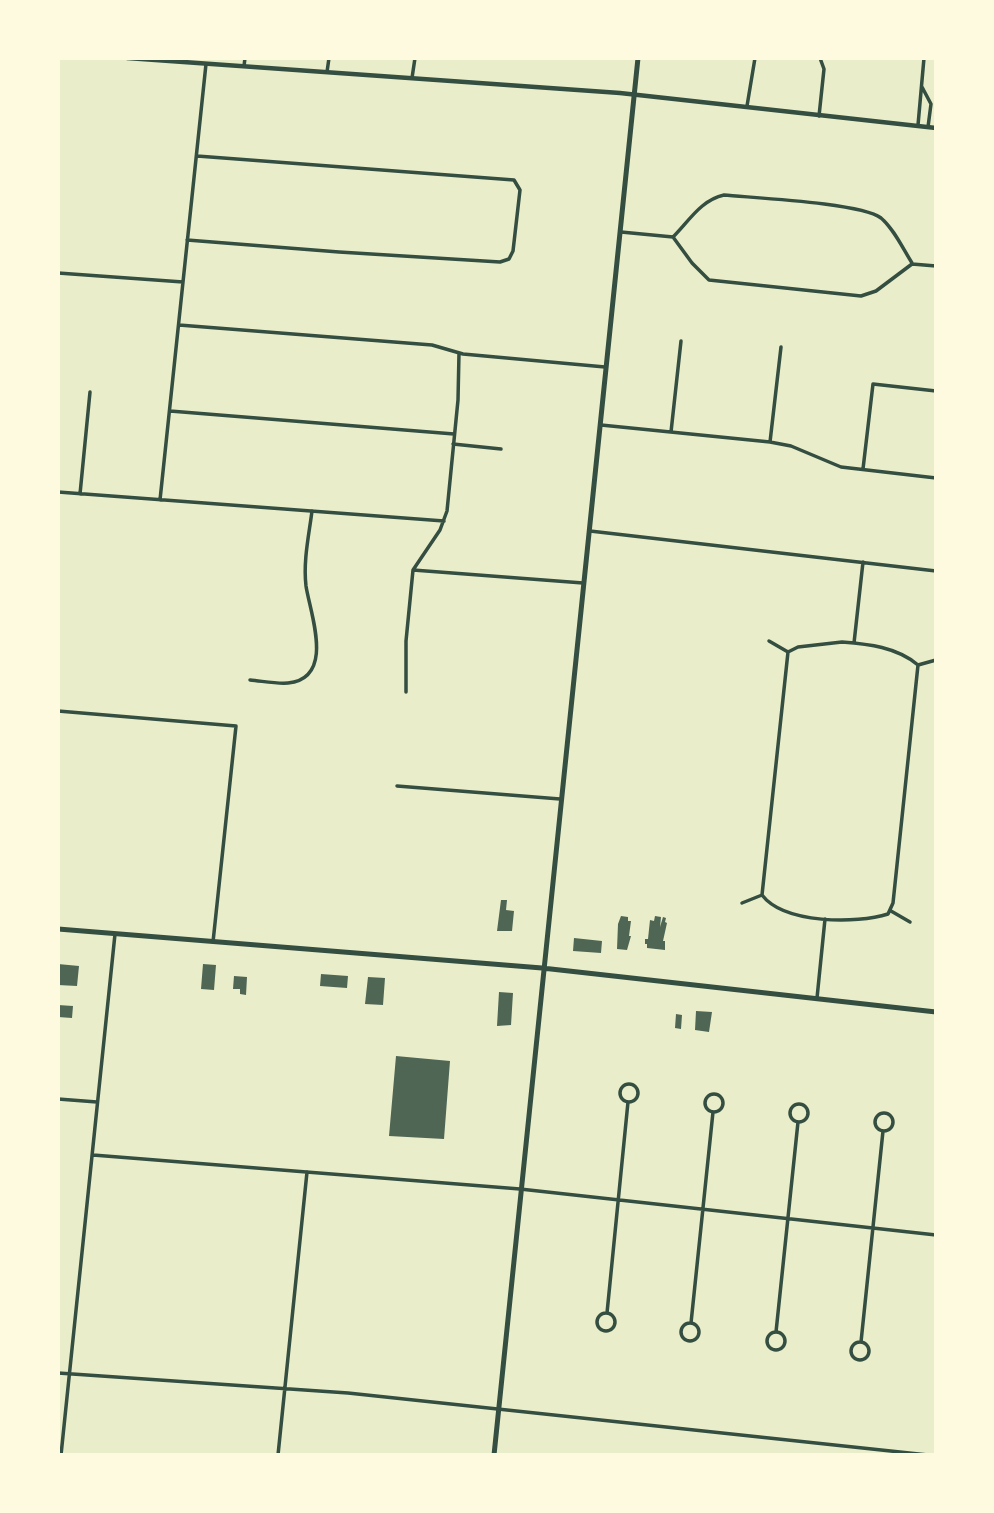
<!DOCTYPE html>
<style>
body{margin:0}
#map{position:relative;width:994px;height:1513px;overflow:hidden;background:#e9edc9;font-family:"Libre Baskerville",serif}
canvas{display:block}
.frame{position:absolute;inset:0;border:60px solid #fefae0;pointer-events:none}
</style>
<div id="map">
<canvas width="994" height="1513"></canvas>
<div class="frame"></div>
</div>
<script>
const ctx = document.querySelector('canvas').getContext('2d');
ctx.lineJoin = 'round';
function paint(path, color) {
  ctx.fillStyle = color;
  ctx.fill(path, 'evenodd');
}
function strokePath(path, color, width, dash) {
  ctx.strokeStyle = color;
  ctx.lineWidth = width;
  ctx.lineCap = dash ? 'butt' : 'round';
  ctx.setLineDash(dash || []);
  ctx.stroke(path);
}
paint(new Path2D(`
 M 501,900 L 507,900 L 506,910 L 514,911 L 512,931 L 497,931 Z
 M 621,916 L 628,917 L 628,921 L 631,921 L 629,936 L 631,936 L 627,950 L 617,949 L 618,924 Z
 M 655,916 L 661,917 L 660,927 L 663,917 L 666,918 L 665,922 L 667,923 L 663,941 L 665,941 L 665,950 L 647,948 L 647,944 L 645,944 L 645,939 L 648,939 L 650,920 L 654,921 Z
 M 574,938 L 602,941 L 601,953 L 573,951 Z
 M 58,964 L 79,966 L 77,986 L 58,985 Z
 M 203,964 L 216,965 L 214,990 L 201,989 Z
 M 321,974 L 348,976 L 347,988 L 320,986 Z
 M 234,976 L 247,977 L 246,995 L 240,994 L 240,989 L 233,989 Z
 M 368,977 L 385,978 L 383,1005 L 365,1004 Z
 M 499,992 L 513,993 L 511,1025 L 497,1026 Z
 M 58,1005 L 73,1006 L 72,1018 L 58,1017 Z
 M 696,1011 L 712,1012 L 709,1032 L 695,1030 Z
 M 676,1014 L 682,1015 L 681,1029 L 675,1028 Z
 M 396,1056 L 450,1061 L 444,1139 L 389,1136 Z`), '#4f6655');
strokePath(new Path2D(`
 M 244,66 L 245,58
 M 327,72 L 329,58
 M 412,78 L 415,58
 M 922,87 L 931,104 L 928,127
 M 747,106 L 755,58
 M 819,116 L 824,69 L 820,58
 M 918,125 L 924,58
 M 621,232 L 673,237 L 692,263 L 709,280 L 861,296 L 876,291 L 912,264 L 936,266
 M 673,237 C 689,221 701,200 724,195 C 755,198 861,203 881,218 C 894,229 903,249 912,263
 M 187,240 L 339,252 L 500,262 L 509,259 L 513,251 L 520,190 L 514,180 L 197,156
 M 58,273 L 183,282
 M 179,325 L 432,345 L 463,354 L 605,367
 M 170,411 L 454,434
 M 601,425 L 770,442 L 791,446 L 841,467 L 936,478
 M 671,432 L 681,341
 M 770,442 L 781,347
 M 453,444 L 501,449
 M 863,469 L 873,384 L 936,391
 M 58,492 L 444,521
 M 80,494 L 90,392
 M 160,500 L 206,64
 M 590,531 L 936,571
 M 413,570 L 583,583
 M 769,641 L 788,652
 M 842,642 C 868,644 897,647 918,665 L 893,903 L 888,914 C 857,924 784,924 762,895 L 788,652 L 798,647 Z
 M 854,643 L 863,562
 M 918,665 L 936,660
 M 250,680 C 262,681 276,684 288,683 C 336,678 310,613 306,586 C 303,561 309,535 312,511
 M 406,692 L 406,641 L 413,570 L 440,530 L 447,511 L 458,400 L 459,353
 M 58,711 L 236,726 L 213,942
 M 397,786 L 560,799
 M 742,903 L 762,895
 M 891,911 L 910,922
 M 817,998 L 825,919
 M620 1093a9 9 0 1 1 18 0a9 9 0 1 1-18 0Z
 M705 1103a9 9 0 1 1 18 0a9 9 0 1 1-18 0Z
 M 58,1099 L 97,1102
 M790 1113a9 9 0 1 1 18 0a9 9 0 1 1-18 0Z
 M875 1122a9 9 0 1 1 18 0a9 9 0 1 1-18 0Z
 M 93,1155 L 520,1189 L 936,1235
 M 607,1313 L 628,1102
 M597 1322a9 9 0 1 1 18 0a9 9 0 1 1-18 0Z
 M 691,1323 L 713,1112
 M681 1332a9 9 0 1 1 18 0a9 9 0 1 1-18 0Z
 M 776,1332 L 798,1122
 M767 1341a9 9 0 1 1 18 0a9 9 0 1 1-18 0Z
 M 861,1342 L 883,1131
 M851 1351a9 9 0 1 1 18 0a9 9 0 1 1-18 0Z
 M 58,1373 L 348,1393 L 928,1455
 M 61,1455 L 115,934
 M 278,1455 L 307,1172`), '#344e41', 3.5);
strokePath(new Path2D(`
 M 127,58 L 620,93 L 936,128`), '#344e41', 4.5);
strokePath(new Path2D(`
 M 58,929 L 542,968 L 936,1012
 M 494,1455 L 638,58`), '#344e41', 5);
</script>
